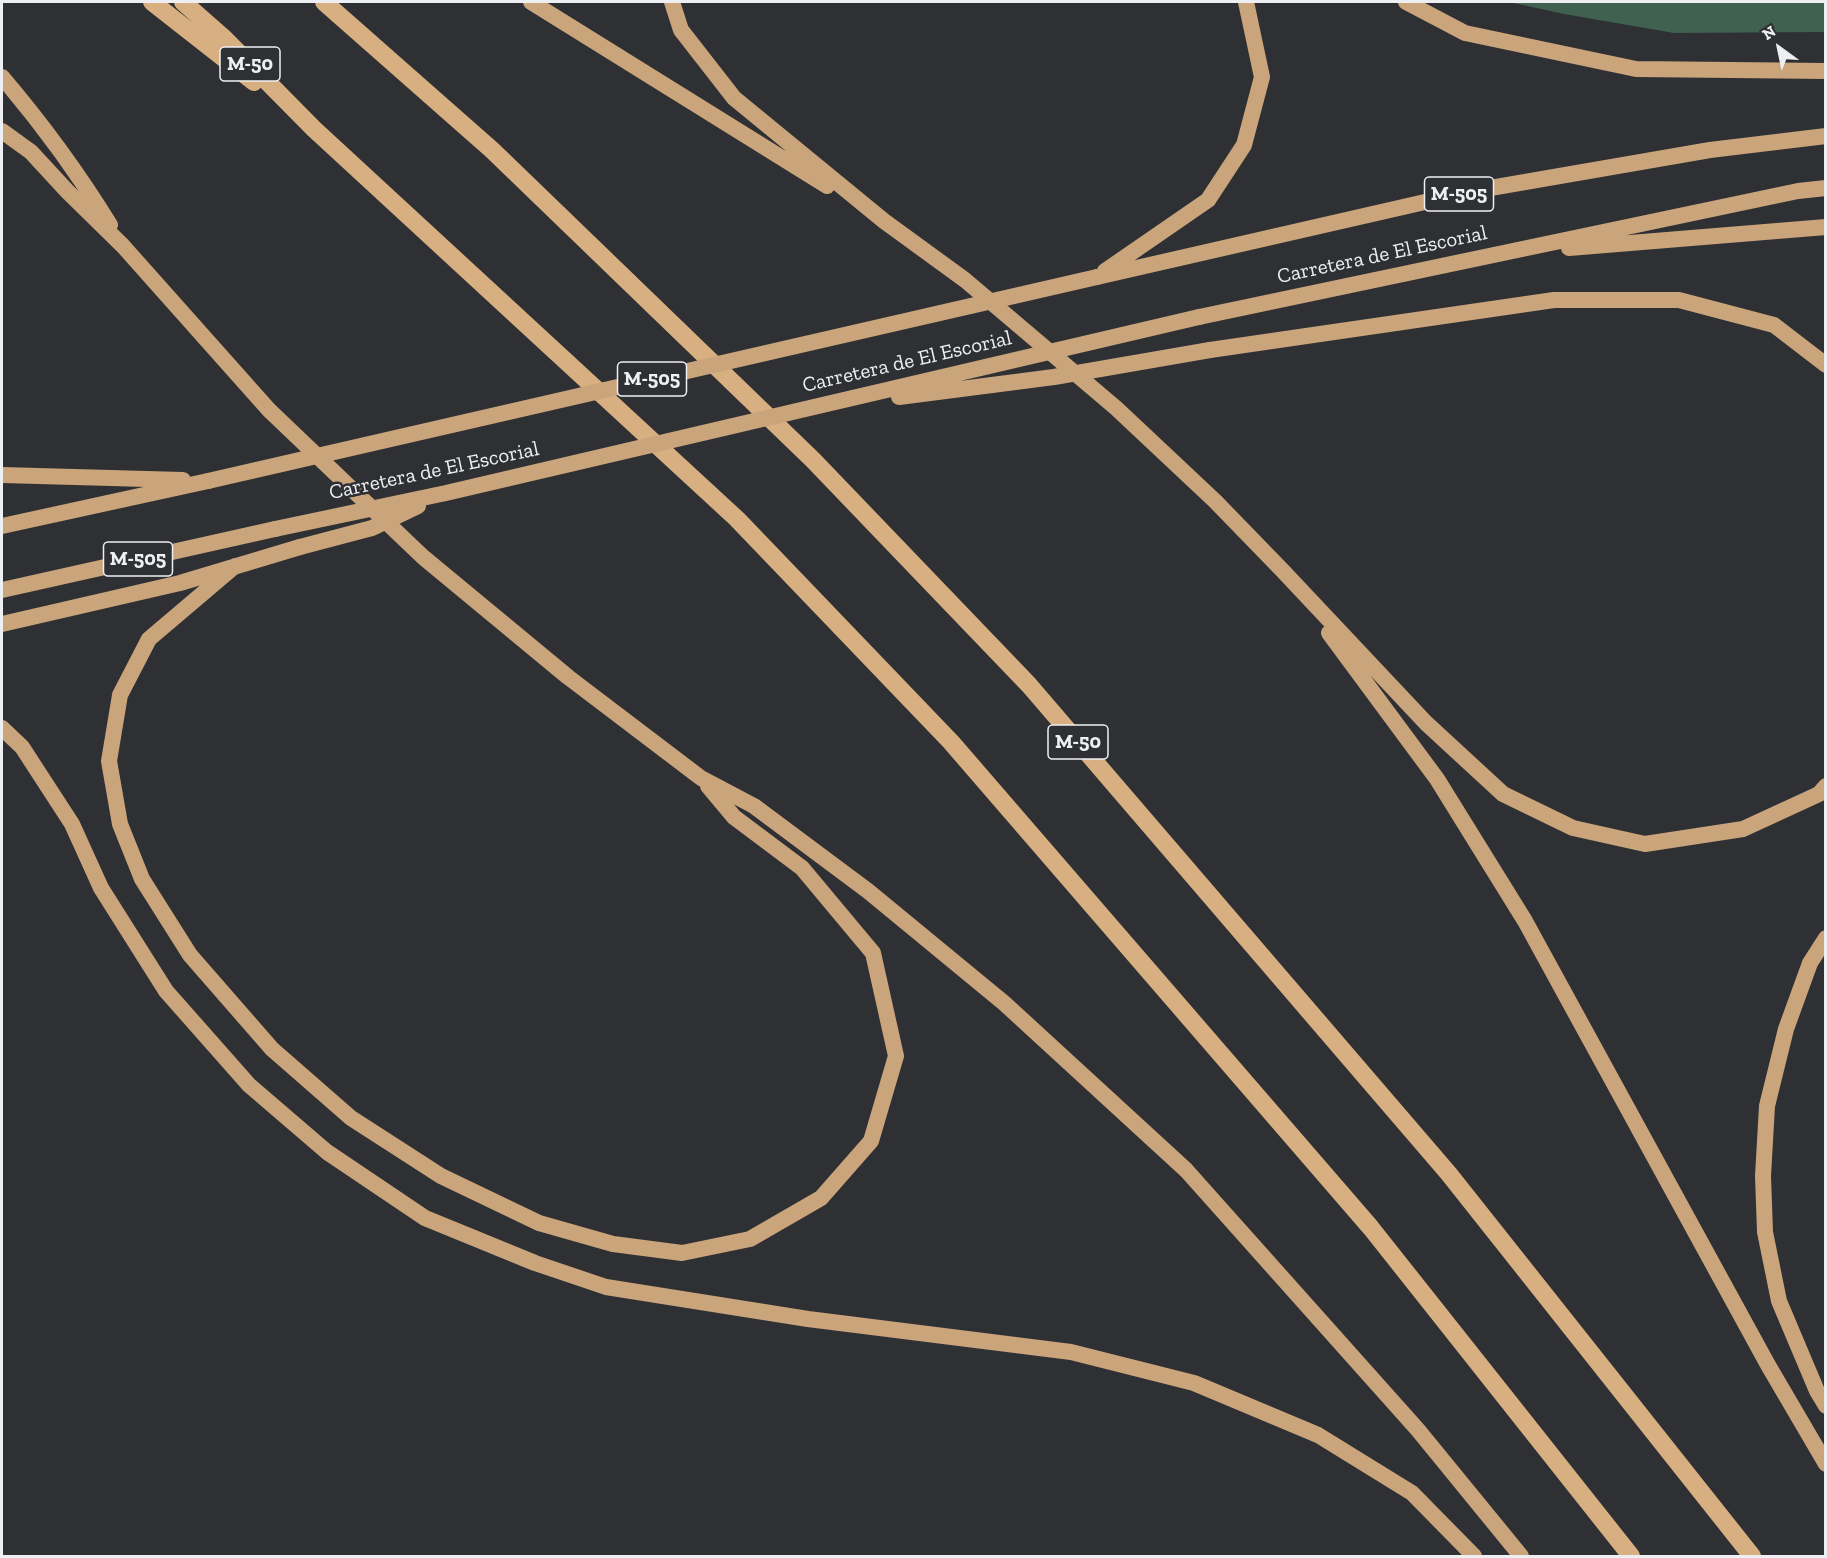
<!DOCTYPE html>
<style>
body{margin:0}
#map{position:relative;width:1827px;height:1558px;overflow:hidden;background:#2e3034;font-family:"Zilla Slab",serif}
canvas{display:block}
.frame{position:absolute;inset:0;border:3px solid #eeeff2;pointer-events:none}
.north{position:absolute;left:1749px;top:18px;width:60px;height:60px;-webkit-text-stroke:4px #2e3034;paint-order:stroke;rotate:327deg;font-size:16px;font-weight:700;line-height:24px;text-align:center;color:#eeeff2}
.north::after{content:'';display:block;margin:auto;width:21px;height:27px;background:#eeeff2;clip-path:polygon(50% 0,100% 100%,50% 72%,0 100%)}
</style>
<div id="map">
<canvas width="1827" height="1558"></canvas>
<div class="frame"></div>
<div class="north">N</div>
</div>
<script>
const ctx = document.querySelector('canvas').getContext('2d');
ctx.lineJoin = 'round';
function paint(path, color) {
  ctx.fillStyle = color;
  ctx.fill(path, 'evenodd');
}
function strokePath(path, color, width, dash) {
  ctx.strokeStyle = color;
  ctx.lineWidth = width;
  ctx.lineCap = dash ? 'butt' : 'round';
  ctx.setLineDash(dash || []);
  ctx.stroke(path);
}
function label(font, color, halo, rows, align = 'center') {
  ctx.font = font + ' "Zilla Slab",serif';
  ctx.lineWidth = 5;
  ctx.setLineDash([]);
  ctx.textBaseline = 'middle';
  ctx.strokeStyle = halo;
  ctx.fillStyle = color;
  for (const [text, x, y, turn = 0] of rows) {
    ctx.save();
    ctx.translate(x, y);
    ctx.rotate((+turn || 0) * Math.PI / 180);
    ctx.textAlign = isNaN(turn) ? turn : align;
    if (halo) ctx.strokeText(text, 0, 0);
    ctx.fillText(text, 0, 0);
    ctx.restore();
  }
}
paint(new Path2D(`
 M 1509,2 L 1825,2 L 1825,32 L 1674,33 L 1564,14 Z`), '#40614f');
strokePath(new Path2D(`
 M 531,2 L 827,186
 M 672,2 L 681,30 L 734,98 L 884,221 L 965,280 L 1116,408 L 1215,501 L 1282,570 L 1426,723 L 1503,794 L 1573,828 L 1645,844 L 1743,829 L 1819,794 L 1826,786
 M 1406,2 L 1465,33 L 1636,69 L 1826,71
 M 2,77 C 42,124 78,173 110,225
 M 2,131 L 31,152 L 67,191 L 123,246 L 269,410 L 423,557 L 568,677 L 701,778 L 754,806 L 868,891 L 1004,1003 L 1186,1170 L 1418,1430 L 1521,1556
 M 1569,248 L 1826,227
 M 1105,271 L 1208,200 L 1244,145 L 1262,77 L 1246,2
 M 1097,277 L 1473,191 L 1710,150 L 1826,136
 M 1199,317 L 1798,191 L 1826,188
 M 1210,350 L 1554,300 L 1679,300 L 1774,325 L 1826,365
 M 2,475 L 183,480
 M 2,526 L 208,481
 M 235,566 L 149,639 L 120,695 L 109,761 L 120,824 L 142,879 L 190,955 L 272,1049 L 351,1118 L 441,1176 L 539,1223 L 613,1244 L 682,1253 L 750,1239 L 821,1198 L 871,1141 L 896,1056 L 873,953 L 802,868 L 734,817 L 708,786
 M 2,590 L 275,529
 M 2,624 L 180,583 L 300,547
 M 1329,633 L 1437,779 L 1525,921 L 1768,1365 L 1826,1464
 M 2,728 L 22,747 L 72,824 L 101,888 L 166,991 L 249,1085 L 327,1152 L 425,1218 L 535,1263 L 606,1287 L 808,1319 L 1071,1352 L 1194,1383 L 1318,1435 L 1412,1493 L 1474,1556
 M 1826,938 L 1810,963 L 1786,1029 L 1767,1106 L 1763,1176 L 1765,1232 L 1779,1301 L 1817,1391 L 1826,1406`), '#caa47a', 16);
strokePath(new Path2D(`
 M 152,2 L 254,82
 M 183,2 L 225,39 L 314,129 L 737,519 L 951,742 L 1371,1228 L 1631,1556
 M 324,2 L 492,150 L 813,460 L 1029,685 L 1449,1174 L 1752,1556`), '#d7af80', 18);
strokePath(new Path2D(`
 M 899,397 L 1054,377 L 1210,350
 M 208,481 L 1097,277
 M 275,529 L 446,493 L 1199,317
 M 300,547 L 372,528 L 418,506`), '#caa47a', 16);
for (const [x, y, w] of [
 [250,64,60],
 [1459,194,69],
 [652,379,69],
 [138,559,69],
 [1078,742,60]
]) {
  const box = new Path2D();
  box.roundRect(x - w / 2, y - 17, w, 34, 4.5);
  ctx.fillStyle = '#2e3034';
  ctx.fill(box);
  strokePath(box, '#eeeff2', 1.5);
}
label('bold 20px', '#eeeff2', null, [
 ["M-50",250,64],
 ["M-505",1459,194],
 ["M-505",652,379],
 ["M-505",138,559],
 ["M-50",1078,742]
]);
label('21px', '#eeeff2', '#2e3034', [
 ["Carretera de El Escorial",1382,255,-12],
 ["Carretera de El Escorial",907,362,-13],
 ["Carretera de El Escorial",434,471,-12]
]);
</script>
